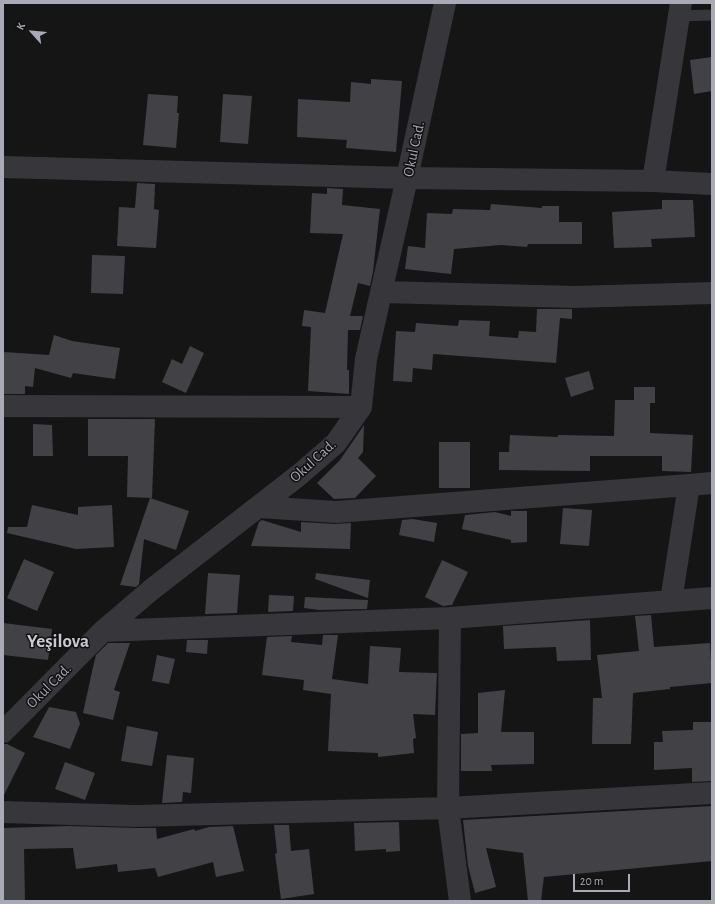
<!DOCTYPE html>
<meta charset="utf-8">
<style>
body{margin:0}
#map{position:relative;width:715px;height:904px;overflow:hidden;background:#151516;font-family:"Alegreya Sans",sans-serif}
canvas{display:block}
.frame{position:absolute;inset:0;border:4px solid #a8abb5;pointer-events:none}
.north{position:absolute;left:12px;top:12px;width:40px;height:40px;-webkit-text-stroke:3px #101011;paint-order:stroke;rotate:297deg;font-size:11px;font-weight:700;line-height:16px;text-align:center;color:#a8abb5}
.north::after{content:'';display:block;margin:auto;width:14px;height:18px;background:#a8abb5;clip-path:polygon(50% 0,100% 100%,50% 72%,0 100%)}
.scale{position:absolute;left:573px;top:874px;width:57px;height:18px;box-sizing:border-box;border:2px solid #a8abb5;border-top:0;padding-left:5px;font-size:12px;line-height:14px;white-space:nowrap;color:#a8abb5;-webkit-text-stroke:3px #101011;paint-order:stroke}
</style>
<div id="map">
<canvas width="715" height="904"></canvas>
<div class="frame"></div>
<div class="north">K</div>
<div class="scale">20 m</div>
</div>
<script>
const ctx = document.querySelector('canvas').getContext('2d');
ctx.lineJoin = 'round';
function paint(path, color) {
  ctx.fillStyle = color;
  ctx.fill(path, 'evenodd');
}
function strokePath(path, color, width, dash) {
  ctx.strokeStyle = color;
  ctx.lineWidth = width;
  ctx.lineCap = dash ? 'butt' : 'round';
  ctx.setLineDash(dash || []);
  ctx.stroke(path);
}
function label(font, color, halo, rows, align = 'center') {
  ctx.font = font + ' "Alegreya Sans",sans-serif';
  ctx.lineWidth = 3;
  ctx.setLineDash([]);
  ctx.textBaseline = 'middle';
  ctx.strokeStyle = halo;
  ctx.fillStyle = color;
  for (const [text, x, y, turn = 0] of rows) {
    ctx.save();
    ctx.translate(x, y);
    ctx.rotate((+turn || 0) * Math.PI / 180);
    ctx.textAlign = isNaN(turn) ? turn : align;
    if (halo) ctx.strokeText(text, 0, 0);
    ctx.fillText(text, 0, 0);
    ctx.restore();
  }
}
paint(new Path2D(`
 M 712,57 L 712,91 L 694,94 L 690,60 Z
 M 371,79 L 402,81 L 396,152 L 346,148 L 347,140 L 297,137 L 298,99 L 350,102 L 351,82 L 371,84 Z
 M 148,94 L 178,96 L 177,113 L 179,113 L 176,148 L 143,145 Z
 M 223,94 L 252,96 L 248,144 L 220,142 Z
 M 137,183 L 155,184 L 154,209 L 159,210 L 156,248 L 117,246 L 119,207 L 135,208 Z
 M 327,188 L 343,189 L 342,205 L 380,209 L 373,272 L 370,286 L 358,283 L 350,316 L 363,316 L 360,330 L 348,330 L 347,370 L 349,370 L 349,394 L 308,391 L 311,327 L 302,326 L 304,310 L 325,313 L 343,234 L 310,233 L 312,193 L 327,194 Z
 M 662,200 L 693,200 L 695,237 L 651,239 L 652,247 L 614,248 L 612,212 L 662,209 Z
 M 491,204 L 542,208 L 542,206 L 559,206 L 559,222 L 582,222 L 582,244 L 528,244 L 527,247 L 501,245 L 454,249 L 451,274 L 405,269 L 408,246 L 425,248 L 427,213 L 452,214 L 453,209 L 490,210 Z
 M 92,255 L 125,256 L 123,294 L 91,293 Z
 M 537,309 L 572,309 L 572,319 L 560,318 L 556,363 L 433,354 L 432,370 L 413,368 L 412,382 L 393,381 L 396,331 L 415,332 L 416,323 L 458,326 L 459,320 L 490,321 L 489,336 L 518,338 L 519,331 L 536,332 Z
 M 54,335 L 72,341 L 120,348 L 115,379 L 73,373 L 71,378 L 35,368 L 33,387 L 25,386 L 25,394 L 3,394 L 3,365 L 4,352 L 49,355 Z
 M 190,346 L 204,353 L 186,393 L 162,382 L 172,359 L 182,364 Z
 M 589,371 L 594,389 L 571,397 L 565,378 Z
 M 634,387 L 655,387 L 655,403 L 650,403 L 650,433 L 693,435 L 691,472 L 662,471 L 662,456 L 590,456 L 590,471 L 499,470 L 499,452 L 509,452 L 510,435 L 558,437 L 558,435 L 614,436 L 615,400 L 634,400 Z
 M 88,419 L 155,419 L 152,498 L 127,497 L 128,456 L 88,456 Z
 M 33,424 L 52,425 L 53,456 L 33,456 Z
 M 364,425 L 363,452 L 358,458 L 376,476 L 355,498 L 334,499 L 317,483 L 340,460 Z
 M 439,442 L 470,442 L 470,488 L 439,488 Z
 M 150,498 L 189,511 L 176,550 L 144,539 L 139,584 L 136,587 L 120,585 Z
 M 32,505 L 78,515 L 78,507 L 112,505 L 114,547 L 76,549 L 7,533 L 8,527 L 27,527 Z
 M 563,508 L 592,510 L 589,546 L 560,544 Z
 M 511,511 L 527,511 L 527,542 L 511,543 L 511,540 L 462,529 L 465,515 L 495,512 L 511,516 Z
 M 413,519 L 437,523 L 434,542 L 399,535 L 402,520 Z
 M 262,520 L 301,532 L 301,522 L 335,524 L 351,523 L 350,549 L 251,546 L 259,522 Z
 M 24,559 L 54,572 L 37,611 L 7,598 Z
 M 442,560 L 468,572 L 452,605 L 443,606 L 425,597 Z
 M 208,573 L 240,575 L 237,613 L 205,614 Z
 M 316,573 L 370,580 L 368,598 L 315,579 Z
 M 269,595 L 294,596 L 293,611 L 268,612 Z
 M 305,597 L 368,600 L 367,609 L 319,610 L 304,608 Z
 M 651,615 L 654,647 L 710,643 L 712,683 L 670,687 L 670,689 L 633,693 L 631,744 L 592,744 L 593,698 L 602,698 L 597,655 L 639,651 L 635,616 Z
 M 590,620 L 591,660 L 557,661 L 556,647 L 504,649 L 503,626 Z
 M 3,623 L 52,629 L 48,660 L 3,655 Z
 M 323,635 L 338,635 L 332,679 L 368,684 L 370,646 L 401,648 L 399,672 L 437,673 L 435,715 L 413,714 L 416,738 L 413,739 L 414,753 L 378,757 L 378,753 L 328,751 L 331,694 L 303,690 L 304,680 L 262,675 L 267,637 L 292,636 L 291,642 L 322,645 Z
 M 187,640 L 208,640 L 207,654 L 186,652 Z
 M 108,643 L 130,643 L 114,690 L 120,692 L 113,720 L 83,713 L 93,667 L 96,655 Z
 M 157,655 L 175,659 L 169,684 L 152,681 Z
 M 505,690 L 501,732 L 534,732 L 534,764 L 491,765 L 492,771 L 461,771 L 461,734 L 478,733 L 478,693 Z
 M 49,707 L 76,712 L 80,724 L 70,749 L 33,737 Z
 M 693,722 L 712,722 L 712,781 L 692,782 L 692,768 L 654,770 L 654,742 L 663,742 L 662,731 L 693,730 Z
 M 127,726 L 158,732 L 152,766 L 121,761 Z
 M 3,744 L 7,744 L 25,753 L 3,797 Z
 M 167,755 L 194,758 L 191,793 L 183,792 L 182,802 L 162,803 Z
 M 65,762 L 95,773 L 85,800 L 55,789 Z
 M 712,806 L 712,861 L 544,877 L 541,901 L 528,901 L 523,853 L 486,848 L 496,887 L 475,893 L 468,866 L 463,820 Z
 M 399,822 L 400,851 L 386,852 L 386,849 L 355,851 L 354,823 Z
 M 274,825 L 289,825 L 291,851 L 309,849 L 314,894 L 281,899 L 275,854 L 277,853 Z
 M 68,826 L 137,828 L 156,828 L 157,839 L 194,829 L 195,831 L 209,827 L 233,826 L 244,871 L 216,877 L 213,862 L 158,877 L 155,868 L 118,872 L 117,864 L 76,869 L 73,848 L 24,849 L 25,901 L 3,901 L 3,828 Z`), '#424246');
strokePath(new Path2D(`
 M 679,16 L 712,15`), '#36363b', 11);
strokePath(new Path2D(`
 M 3,167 L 407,178 L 653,181 L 712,184
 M 653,181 L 681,3
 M 382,292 L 574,297 L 712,293
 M 3,406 L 361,407
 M 259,507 L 336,512 L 689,485 L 712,483
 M 671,601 L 689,485
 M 450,618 L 448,808 L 460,901
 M 103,631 L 450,618 L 712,598
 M 3,732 L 103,631 L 151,590 L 299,475 L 336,443 L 361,407 L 366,359 L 407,178 L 445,3
 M 3,812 L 137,816 L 448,808 L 712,793`), '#36363b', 22);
label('15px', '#a8abb5', '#101011', [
 ["Okul Cad.",414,149,-78],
 ["Okul Cad.",313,461,-42],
 ["Okul Cad.",49,686,-45]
]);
label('bold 19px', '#c8cad2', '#101011', [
 ["Yeşilova",58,641]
]);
</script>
